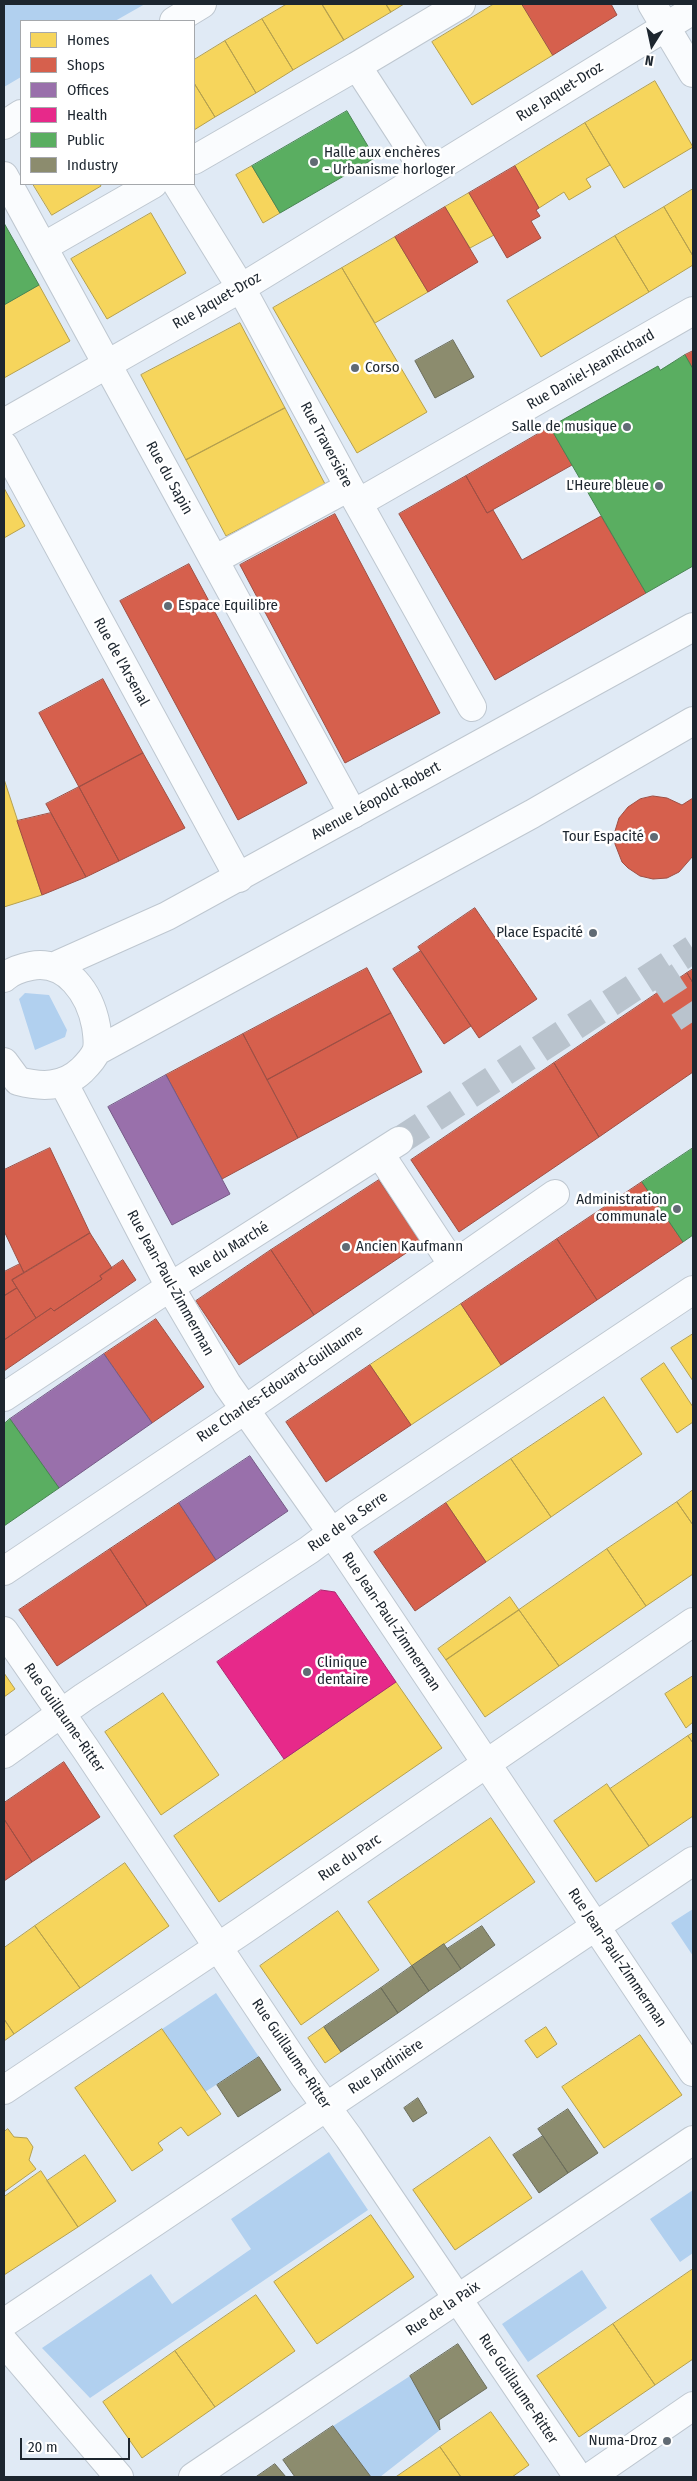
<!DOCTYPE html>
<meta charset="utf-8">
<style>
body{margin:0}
#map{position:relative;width:697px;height:2481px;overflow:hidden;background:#e0eaf5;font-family:"Fira Sans Condensed",sans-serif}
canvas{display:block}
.frame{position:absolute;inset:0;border:5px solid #1d262f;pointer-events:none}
.legend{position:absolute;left:20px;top:20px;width:175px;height:165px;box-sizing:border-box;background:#fff;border:1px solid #a5a8ac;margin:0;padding:6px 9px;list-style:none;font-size:15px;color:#1d262f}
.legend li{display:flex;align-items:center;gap:10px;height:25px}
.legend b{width:25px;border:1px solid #a5a8ac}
.north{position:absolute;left:627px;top:20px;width:50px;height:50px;-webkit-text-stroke:4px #fff;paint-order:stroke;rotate:190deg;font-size:14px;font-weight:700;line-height:20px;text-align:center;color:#1d262f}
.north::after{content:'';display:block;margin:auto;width:18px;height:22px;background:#1d262f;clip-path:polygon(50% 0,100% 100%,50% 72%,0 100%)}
.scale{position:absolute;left:20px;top:2438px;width:110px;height:22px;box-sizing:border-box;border:2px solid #1d262f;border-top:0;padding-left:6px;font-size:15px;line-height:18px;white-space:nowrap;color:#1d262f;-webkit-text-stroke:4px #fff;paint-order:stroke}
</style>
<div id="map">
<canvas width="697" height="2481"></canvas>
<div class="frame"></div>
<ul class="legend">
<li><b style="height:14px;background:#f6d55c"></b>Homes</li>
<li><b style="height:14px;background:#d6604d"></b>Shops</li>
<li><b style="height:14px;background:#9970ab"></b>Offices</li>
<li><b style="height:14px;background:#e7298a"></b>Health</li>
<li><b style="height:14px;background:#5aae61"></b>Public</li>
<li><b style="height:14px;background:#8c8c6e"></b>Industry</li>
</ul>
<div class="north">N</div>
<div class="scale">20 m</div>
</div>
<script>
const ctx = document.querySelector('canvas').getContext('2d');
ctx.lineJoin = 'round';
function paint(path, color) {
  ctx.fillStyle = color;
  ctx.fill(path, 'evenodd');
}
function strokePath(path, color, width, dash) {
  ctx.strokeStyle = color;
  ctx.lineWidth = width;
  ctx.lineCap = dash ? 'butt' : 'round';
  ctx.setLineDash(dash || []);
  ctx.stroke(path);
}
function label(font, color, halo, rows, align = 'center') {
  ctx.font = font + ' "Fira Sans Condensed",sans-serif';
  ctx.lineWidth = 5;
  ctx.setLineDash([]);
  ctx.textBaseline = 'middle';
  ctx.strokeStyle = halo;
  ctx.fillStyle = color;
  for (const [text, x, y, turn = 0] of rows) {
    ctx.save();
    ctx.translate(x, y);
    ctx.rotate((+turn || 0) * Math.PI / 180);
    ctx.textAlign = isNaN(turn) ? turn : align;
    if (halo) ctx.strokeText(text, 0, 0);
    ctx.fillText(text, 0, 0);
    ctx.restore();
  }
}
paint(new Path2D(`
 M 4,4 L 145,4 L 115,21 L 21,21 L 21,77 L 4,87 Z
 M 25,993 L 49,995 L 67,1030 L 65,1037 L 35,1050 L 19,999 Z
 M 693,1909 L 693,1956 L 671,1923 Z
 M 216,1993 L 259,2057 L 205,2092 L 162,2029 Z
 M 329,2152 L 368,2210 L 90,2398 L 42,2348 L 151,2274 L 172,2304 L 251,2249 L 231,2219 Z
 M 693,2190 L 693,2253 L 680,2262 L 650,2219 Z
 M 582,2270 L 607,2308 L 528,2362 L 502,2324 Z
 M 410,2376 L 440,2430 L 380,2477 L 371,2477 L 333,2426 Z`), '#b1d0ef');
const homes = new Path2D(`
 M 287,4 L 322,4 L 344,40 L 293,70 L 262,19 Z
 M 322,4 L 386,4 L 391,12 L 344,40 Z
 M 386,4 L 404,4 L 391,12 Z
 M 494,4 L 522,4 L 553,55 L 472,105 L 432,42 Z
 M 262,19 L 293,70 L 256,93 L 225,41 Z
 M 225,41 L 256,93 L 215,117 L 194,83 L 194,60 Z
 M 655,81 L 693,147 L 624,188 L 585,123 Z
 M 194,83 L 215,117 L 194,130 Z
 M 585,123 L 610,165 L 586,179 L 591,187 L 569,200 L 564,192 L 539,208 L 515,166 Z
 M 252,166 L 280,213 L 263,223 L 236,175 Z
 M 33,184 L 100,184 L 101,186 L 52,215 Z
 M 693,189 L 693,256 L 664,207 Z
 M 469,193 L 494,235 L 470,248 L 445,207 Z
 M 664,207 L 693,256 L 693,265 L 649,292 L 615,236 Z
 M 151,213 L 186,273 L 107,319 L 71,259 Z
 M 615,236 L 649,292 L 541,357 L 507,301 Z
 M 395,237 L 428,292 L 375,323 L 342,268 Z
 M 342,268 L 427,412 L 357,453 L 273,308 Z
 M 39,285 L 70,341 L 4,378 L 4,305 Z
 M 240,323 L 285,408 L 186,460 L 141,375 Z
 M 285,408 L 325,484 L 226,536 L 186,460 Z
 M 4,488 L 25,526 L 4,538 Z
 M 4,779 L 42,895 L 4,907 Z
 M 461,1304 L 501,1365 L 411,1425 L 370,1365 Z
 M 693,1334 L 693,1381 L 671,1348 Z
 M 664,1363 L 693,1407 L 693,1422 L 677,1433 L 641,1379 Z
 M 604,1397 L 642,1454 L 551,1517 L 511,1459 Z
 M 511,1459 L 551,1517 L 486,1562 L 446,1503 Z
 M 693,1490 L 693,1525 L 677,1502 Z
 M 677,1502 L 693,1525 L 693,1574 L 646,1606 L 607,1549 Z
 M 607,1549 L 646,1606 L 559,1666 L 519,1610 Z
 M 510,1597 L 519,1610 L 446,1660 L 438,1649 Z
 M 519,1610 L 559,1666 L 485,1717 L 446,1660 Z
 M 4,1673 L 15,1689 L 4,1697 Z
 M 693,1676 L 693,1722 L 686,1728 L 665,1694 Z
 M 396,1682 L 442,1748 L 219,1902 L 174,1836 Z
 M 163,1693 L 219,1775 L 161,1815 L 105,1732 Z
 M 693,1733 L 693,1743 L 688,1736 Z
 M 688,1736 L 693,1743 L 693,1816 L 649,1846 L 610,1789 Z
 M 607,1784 L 649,1846 L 596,1882 L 554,1821 Z
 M 491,1818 L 535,1882 L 412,1966 L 368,1902 Z
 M 125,1863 L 169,1926 L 80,1988 L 35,1926 Z
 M 338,1911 L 379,1970 L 301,2025 L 260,1966 Z
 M 35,1926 L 80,1988 L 14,2034 L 4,2019 L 4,1948 Z
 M 4,2019 L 14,2034 L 4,2041 Z
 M 324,2027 L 341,2052 L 325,2063 L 308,2038 Z
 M 546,2027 L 557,2044 L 537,2058 L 525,2041 Z
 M 162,2029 L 221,2114 L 188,2136 L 181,2127 L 158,2143 L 163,2150 L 132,2171 L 75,2088 Z
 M 640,2035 L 682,2095 L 604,2148 L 562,2087 Z
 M 8,2129 L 14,2137 L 27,2138 L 33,2147 L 29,2160 L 36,2169 L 4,2192 L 4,2132 Z
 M 490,2137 L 532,2198 L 455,2250 L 413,2190 Z
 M 85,2155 L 116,2201 L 78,2227 L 47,2181 Z
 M 41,2171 L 78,2227 L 4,2275 L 4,2197 Z
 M 371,2215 L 414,2277 L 317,2344 L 274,2282 Z
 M 693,2269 L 693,2359 L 655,2385 L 613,2324 Z
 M 256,2295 L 295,2351 L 215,2407 L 175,2351 Z
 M 613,2324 L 655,2385 L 579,2437 L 537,2376 Z
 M 175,2351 L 215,2407 L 142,2458 L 103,2402 Z
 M 491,2412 L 529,2465 L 512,2477 L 461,2477 L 440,2447 Z
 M 440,2447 L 461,2477 L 396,2477 Z`);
paint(homes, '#f6d55c');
strokePath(homes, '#b5a04e', 1);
const shops = new Path2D(`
 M 522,4 L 611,4 L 617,15 L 553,55 Z
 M 515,166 L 539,208 L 536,210 L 540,216 L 531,221 L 541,238 L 507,258 L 469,193 Z
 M 445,207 L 478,262 L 428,292 L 395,237 Z
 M 693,351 L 693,369 L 685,355 Z
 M 550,427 L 572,465 L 487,513 L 466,476 Z
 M 466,476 L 487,513 L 493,510 L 522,560 L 601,516 L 646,593 L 495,680 L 399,514 Z
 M 335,514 L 440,713 L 345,763 L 240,565 Z
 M 189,564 L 307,783 L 238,820 L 120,601 Z
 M 103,679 L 143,753 L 79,787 L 39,713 Z
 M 143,753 L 185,828 L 119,861 L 79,787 Z
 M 79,787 L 119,861 L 86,877 L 46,804 Z
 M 653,796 L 667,798 L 682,805 L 693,798 L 693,856 L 679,872 L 667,878 L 653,879 L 640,876 L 628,868 L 622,862 L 615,844 L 615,831 L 619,818 L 628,807 L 640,799 Z
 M 51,813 L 86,877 L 42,895 L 17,821 Z
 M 475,908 L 537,999 L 479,1038 L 418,947 Z
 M 421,951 L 471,1026 L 444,1044 L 393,969 Z
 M 367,968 L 391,1013 L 267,1080 L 243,1034 Z
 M 693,969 L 693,983 L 687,973 Z
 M 687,973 L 693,983 L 693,1072 L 599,1137 L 554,1063 Z
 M 391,1013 L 422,1072 L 298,1138 L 267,1080 Z
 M 243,1034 L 298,1138 L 222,1179 L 166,1075 Z
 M 554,1063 L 599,1137 L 459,1232 L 411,1160 Z
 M 50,1148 L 90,1233 L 24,1273 L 4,1231 L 4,1170 Z
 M 379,1180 L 421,1243 L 314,1315 L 271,1250 Z
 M 642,1182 L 683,1242 L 597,1300 L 557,1239 Z
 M 90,1233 L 112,1268 L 100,1276 L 102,1279 L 54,1311 L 51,1308 L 36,1318 L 12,1280 Z
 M 557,1239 L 597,1300 L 501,1365 L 461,1304 Z
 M 271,1250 L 314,1315 L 239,1365 L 196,1301 Z
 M 123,1260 L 136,1280 L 4,1371 L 4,1340 L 51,1308 L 54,1311 L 102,1279 L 100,1276 Z
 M 20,1264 L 24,1273 L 12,1280 L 17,1288 L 4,1296 L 4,1272 Z
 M 17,1288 L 36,1318 L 4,1340 L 4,1296 Z
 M 156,1319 L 204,1387 L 152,1423 L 104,1354 Z
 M 370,1365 L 411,1425 L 326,1482 L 286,1422 Z
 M 179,1503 L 216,1560 L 147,1606 L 110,1549 Z
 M 446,1503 L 486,1562 L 415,1611 L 374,1552 Z
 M 110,1549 L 147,1606 L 57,1666 L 19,1610 Z
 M 64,1762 L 100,1817 L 32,1862 L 4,1819 L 4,1803 Z
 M 4,1819 L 32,1862 L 4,1881 Z`);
paint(shops, '#d6604d');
strokePath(shops, '#9e4f44', 1);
const offices = new Path2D(`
 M 166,1075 L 230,1194 L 172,1225 L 108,1107 Z
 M 104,1354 L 152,1423 L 59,1488 L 10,1419 Z
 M 250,1456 L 288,1511 L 216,1560 L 179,1503 Z`);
paint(offices, '#9970ab');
strokePath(offices, '#745a86', 1);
const health = new Path2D(`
 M 321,1590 L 335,1592 L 396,1682 L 284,1759 L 217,1662 Z`);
paint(health, '#e7298a');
strokePath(health, '#aa286f', 1);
const public = new Path2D(`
 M 347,111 L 375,158 L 280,213 L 252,166 Z
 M 4,223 L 39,285 L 4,305 Z
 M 685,355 L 693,369 L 693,566 L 646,593 L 550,427 L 658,366 L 660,370 Z
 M 693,1148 L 693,1235 L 683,1242 L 642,1182 Z
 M 10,1419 L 59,1488 L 4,1526 L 4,1424 Z`);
paint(public, '#5aae61');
strokePath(public, '#488552', 1);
const industry = new Path2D(`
 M 453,340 L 474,377 L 435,398 L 415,361 Z
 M 482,1926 L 495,1945 L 461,1969 L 447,1949 Z
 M 444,1944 L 461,1969 L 429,1991 L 412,1966 Z
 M 412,1966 L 429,1991 L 398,2013 L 381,1988 Z
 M 381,1988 L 398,2013 L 341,2052 L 324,2027 Z
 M 259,2057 L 281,2090 L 238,2117 L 217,2085 Z
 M 418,2098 L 427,2113 L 413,2122 L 404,2108 Z
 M 568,2109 L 598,2153 L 568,2173 L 538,2129 Z
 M 543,2136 L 568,2173 L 539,2193 L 513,2155 Z
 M 458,2344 L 487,2388 L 439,2420 L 440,2430 L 410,2376 Z
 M 333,2426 L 371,2477 L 295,2477 L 283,2460 Z
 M 275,2464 L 286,2477 L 256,2477 Z`);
paint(industry, '#8c8c6e');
strokePath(industry, '#6b6d5b', 1);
strokePath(new Path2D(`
 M 660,972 L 693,1022
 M 399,1141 L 693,949`), '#b9c3cd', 28, [28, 14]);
const minor = new Path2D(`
 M 652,4 L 693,73
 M 174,21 L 202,4
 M 357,66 L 461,4
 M 4,125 L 21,114
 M 194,160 L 357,66 L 427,174 L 693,10
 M 4,176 L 353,814
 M 177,184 L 241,288 L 349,487 L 472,707
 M 43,247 L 153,184
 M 4,423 L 241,288 L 427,174
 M 4,446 L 239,878
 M 358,503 L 693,311
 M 214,560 L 349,487
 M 63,1082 L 170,1287 L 227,1384 L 332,1533 L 693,2072
 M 380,1154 L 453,1265
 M 4,1397 L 170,1287 L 399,1141
 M 4,1571 L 246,1409 L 555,1194
 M 4,1631 L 85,1748 L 304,2076 L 349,2138 L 578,2477
 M 4,1754 L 84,1697 L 309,1550 L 353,1517 L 693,1290
 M 4,2090 L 242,1931 L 693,1622
 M 4,2323 L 693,1861
 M 4,2342 L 119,2477
 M 193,2477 L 693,2140`);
const major = new Path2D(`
 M 55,966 L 167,916 L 693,627
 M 4,978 C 11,971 21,968 31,966 C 67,959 90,994 96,1026 C 97,1033 99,1045 96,1052 C 93,1059 87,1065 82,1070 C 63,1088 41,1087 18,1081 L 4,1062
 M 97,1051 L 532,814 L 693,721
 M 590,2477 L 693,2406`);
strokePath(minor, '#bec7d0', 30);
strokePath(major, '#bec7d0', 30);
strokePath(minor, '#fafcfe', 28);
strokePath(major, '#fafcfe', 28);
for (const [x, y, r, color] of [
 [314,162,5,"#616b74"],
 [355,368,5,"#616b74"],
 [627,427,5,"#616b74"],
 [659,486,5,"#616b74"],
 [168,606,5,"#616b74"],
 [654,837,5,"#616b74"],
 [593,933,5,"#616b74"],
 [677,1209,5,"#616b74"],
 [346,1247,5,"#616b74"],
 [307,1672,5,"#616b74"],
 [667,2441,5,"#616b74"]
]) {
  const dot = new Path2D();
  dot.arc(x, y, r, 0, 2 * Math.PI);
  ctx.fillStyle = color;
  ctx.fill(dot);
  strokePath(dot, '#fff', 2);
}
label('15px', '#1d262f', '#fff', [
 ["Rue Jaquet-Droz",560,92,-32],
 ["Rue Jaquet-Droz",217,301,-30],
 ["Rue Daniel-JeanRichard",591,370,-30],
 ["Rue Traversière",326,445,62],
 ["Rue du Sapin",169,478,61],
 ["Rue de l'Arsenal",121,662,61],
 ["Avenue Léopold-Robert",376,801,-29],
 ["Rue du Marché",229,1250,-32],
 ["Rue Jean-Paul-Zimmerman",170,1283,61],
 ["Rue Charles-Edouard-Guillaume",280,1384,-34],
 ["Rue de la Serre",348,1522,-35],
 ["Rue Jean-Paul-Zimmerman",391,1622,56],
 ["Rue Guillaume-Ritter",64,1718,55],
 ["Rue du Parc",350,1858,-34],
 ["Rue Jean-Paul-Zimmerman",617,1958,56],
 ["Rue Guillaume-Ritter",291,2054,56],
 ["Rue Jardinière",386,2067,-34],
 ["Rue de la Paix",443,2309,-34],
 ["Rue Guillaume-Ritter",518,2389,56]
]);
label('15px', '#1d262f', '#fff', [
 ["Halle aux enchères",324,153,"left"],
 ["- Urbanisme horloger",324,170,"left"],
 ["Corso",365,368,"left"],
 ["Salle de musique",617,427],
 ["L'Heure bleue",649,486],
 ["Espace Equilibre",178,606,"left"],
 ["Tour Espacité",644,837],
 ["Place Espacité",583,933],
 ["Administration",667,1200],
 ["communale",667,1217],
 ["Ancien Kaufmann",356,1247,"left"],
 ["Clinique",317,1663,"left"],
 ["dentaire",317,1680,"left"],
 ["Numa-Droz",657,2441]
], 'right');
</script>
